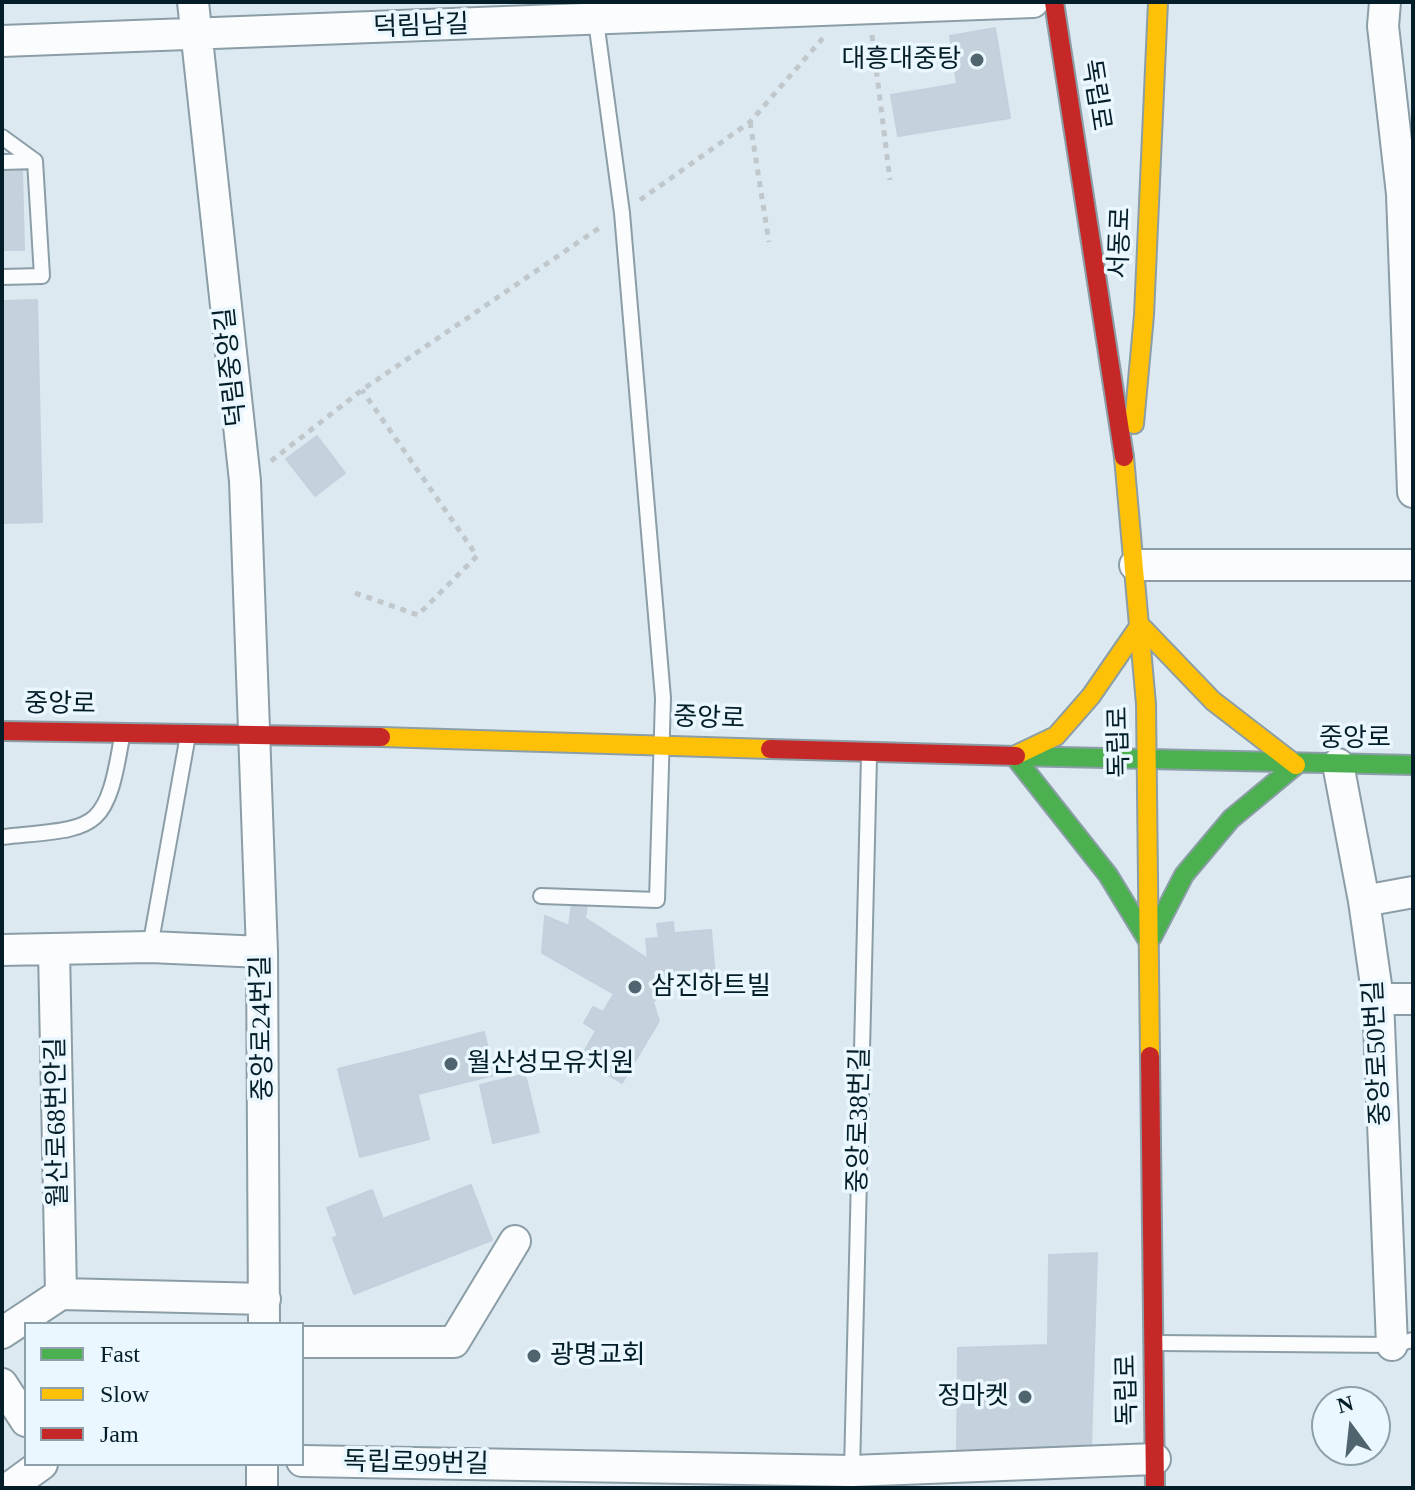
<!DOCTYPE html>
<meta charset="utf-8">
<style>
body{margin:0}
#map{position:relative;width:1415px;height:1490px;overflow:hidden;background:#dce9f1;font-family:"Times New Roman",serif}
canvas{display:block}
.frame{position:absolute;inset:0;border:4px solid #031d29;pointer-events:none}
.legend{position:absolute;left:24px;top:1322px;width:280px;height:144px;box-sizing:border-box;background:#ebf7fe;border:2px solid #8ea0a9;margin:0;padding:10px 14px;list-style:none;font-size:24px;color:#031d29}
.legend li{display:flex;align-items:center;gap:16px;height:40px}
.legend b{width:40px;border:2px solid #8ea0a9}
.north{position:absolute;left:1311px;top:1386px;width:80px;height:80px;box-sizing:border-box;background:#ebf7fe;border:2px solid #8ea0a9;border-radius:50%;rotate:345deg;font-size:22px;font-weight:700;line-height:32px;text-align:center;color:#031d29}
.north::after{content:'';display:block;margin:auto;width:28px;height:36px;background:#4f646f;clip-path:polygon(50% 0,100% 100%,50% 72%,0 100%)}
</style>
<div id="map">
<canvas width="1415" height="1490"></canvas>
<div class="frame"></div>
<ul class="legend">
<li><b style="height:10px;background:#4caf50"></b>Fast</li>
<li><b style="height:10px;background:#ffc107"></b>Slow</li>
<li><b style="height:10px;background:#c62828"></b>Jam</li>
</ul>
<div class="north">N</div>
</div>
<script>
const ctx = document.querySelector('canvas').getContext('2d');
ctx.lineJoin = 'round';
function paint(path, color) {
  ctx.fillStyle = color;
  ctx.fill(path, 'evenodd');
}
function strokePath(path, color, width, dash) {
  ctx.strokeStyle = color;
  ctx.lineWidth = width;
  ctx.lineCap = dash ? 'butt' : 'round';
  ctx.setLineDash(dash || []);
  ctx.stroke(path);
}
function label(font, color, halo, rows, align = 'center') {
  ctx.font = font + ' "Times New Roman","Noto Sans KR",serif';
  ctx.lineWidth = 7;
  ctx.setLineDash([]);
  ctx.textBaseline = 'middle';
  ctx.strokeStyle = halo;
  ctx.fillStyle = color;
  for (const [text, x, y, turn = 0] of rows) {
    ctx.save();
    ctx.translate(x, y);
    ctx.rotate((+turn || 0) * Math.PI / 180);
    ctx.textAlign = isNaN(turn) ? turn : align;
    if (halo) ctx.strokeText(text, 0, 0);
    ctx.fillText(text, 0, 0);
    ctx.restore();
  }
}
const building = new Path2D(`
 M 995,28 L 1010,118 L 898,136 L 891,95 L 957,84 L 950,36 Z
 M 2,169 L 22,169 L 24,250 L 2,250 Z
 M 37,300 L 42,522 L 2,523 L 2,301 Z
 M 317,436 L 345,473 L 315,496 L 286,459 Z
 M 572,904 L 587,906 L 585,918 L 648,959 L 646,939 L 659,938 L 657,924 L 673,922 L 674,933 L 711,930 L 715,977 L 674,980 L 653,1002 L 659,1021 L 622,1083 L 580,1059 L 596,1031 L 584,1023 L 593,1007 L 603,1012 L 614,994 L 542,953 L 545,916 L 569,926 Z
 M 484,1032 L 494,1075 L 418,1094 L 407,1052 Z
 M 407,1052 L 429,1139 L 360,1157 L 338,1069 Z
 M 525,1074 L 539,1132 L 493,1143 L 480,1085 Z
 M 471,1185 L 492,1240 L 354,1294 L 333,1238 Z
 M 372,1190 L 383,1219 L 338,1237 L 327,1208 Z
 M 1097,1253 L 1091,1447 L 957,1453 L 958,1348 L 1048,1345 L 1049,1255 Z`);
paint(building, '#c5d1dd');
strokePath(building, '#c3d1de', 2);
const lane = new Path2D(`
 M 2,137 L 35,161
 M 2,162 L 35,161 L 42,276 L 2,277
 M 2,837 C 95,827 106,836 122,736
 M 541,896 L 657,900 L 663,698 L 622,213 L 596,21
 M 150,947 L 188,735
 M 1158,1343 L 1392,1345 L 1413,1340
 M 852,1471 L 869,756`);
const street = new Path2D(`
 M 193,2 L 245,481 L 262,952 L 264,1324
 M 1385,2 L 1383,26 L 1402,194 L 1413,492
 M 2,41 L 1033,2
 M 1135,565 L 1413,565
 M 1338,764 L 1364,901 L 1378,999 L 1392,1345
 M 1364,901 L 1413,892
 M 2,950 L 150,947 L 262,952
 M 54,950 L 61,1294
 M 1378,999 L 1413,999
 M 2,1333 L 61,1294 L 265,1299
 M 302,1342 L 454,1342 L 515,1241
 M 2,1384 L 26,1421
 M 302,1461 L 852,1471 L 1155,1459
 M 262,1464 L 262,1488
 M 9,1488 L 42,1464`);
const fast = new Path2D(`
 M 1014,756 L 1108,875 L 1147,939
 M 1016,756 L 1413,765
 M 1152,937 L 1184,875 L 1231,819 L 1296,765`);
const slow = new Path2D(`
 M 1134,424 L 1144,315 L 1158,2
 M 1124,457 L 1146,704 L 1150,1056
 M 381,737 L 770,749
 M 1014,756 L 1056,736 L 1091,696 L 1140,625 L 1213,701 L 1296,765`);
const jam = new Path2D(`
 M 1054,2 L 1124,457
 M 2,731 L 381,737
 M 770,749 L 1016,756
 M 1150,1056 L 1155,1488`);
strokePath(lane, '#8b9da6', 18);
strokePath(street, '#8b9da6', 34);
strokePath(fast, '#8b9da6', 22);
strokePath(slow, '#8b9da6', 22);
strokePath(jam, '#8b9da6', 22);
strokePath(new Path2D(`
 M 872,35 L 890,180
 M 750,122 L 769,242
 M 640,200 L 750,122 L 823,38
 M 271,461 L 362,390 L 602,226
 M 355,593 L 418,615 L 477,556 L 362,390`), '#c1c8cb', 5, [6, 6]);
strokePath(lane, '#fafcfd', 14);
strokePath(street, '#fafcfd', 30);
strokePath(fast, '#4caf50', 18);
strokePath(slow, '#ffc107', 18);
strokePath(jam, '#c62828', 18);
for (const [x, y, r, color] of [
 [977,60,8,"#4f646f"],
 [635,987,8,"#4f646f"],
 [451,1064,8,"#4f646f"],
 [534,1356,8,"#4f646f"],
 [1025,1397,8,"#4f646f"]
]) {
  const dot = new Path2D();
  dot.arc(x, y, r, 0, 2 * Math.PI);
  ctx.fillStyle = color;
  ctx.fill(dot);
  strokePath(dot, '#ebf7fe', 3);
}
label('26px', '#031d29', '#ebf7fe', [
 ["덕림남길",421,27,-2],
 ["독립로",1095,95,81],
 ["서동로",1121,243,-88],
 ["덕림중앙길",232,367,-96],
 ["중앙로",60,705,1],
 ["중앙로",709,719,2],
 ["중앙로",1355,739],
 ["독립로",1120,742,-91],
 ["중앙로24번길",263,1028,-91],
 ["중앙로50번길",1378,1053,-93],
 ["중앙로38번길",860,1120,-89],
 ["월산로68번안길",58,1122,-91],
 ["독립로",1128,1390,-91],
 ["독립로99번길",416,1464,1]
]);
label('26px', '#031d29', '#ebf7fe', [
 ["대흥대중탕",961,60,"right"],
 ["삼진하트빌",651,987],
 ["월산성모유치원",467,1064],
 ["광명교회",550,1356],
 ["정마켓",1009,1397,"right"]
], 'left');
</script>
